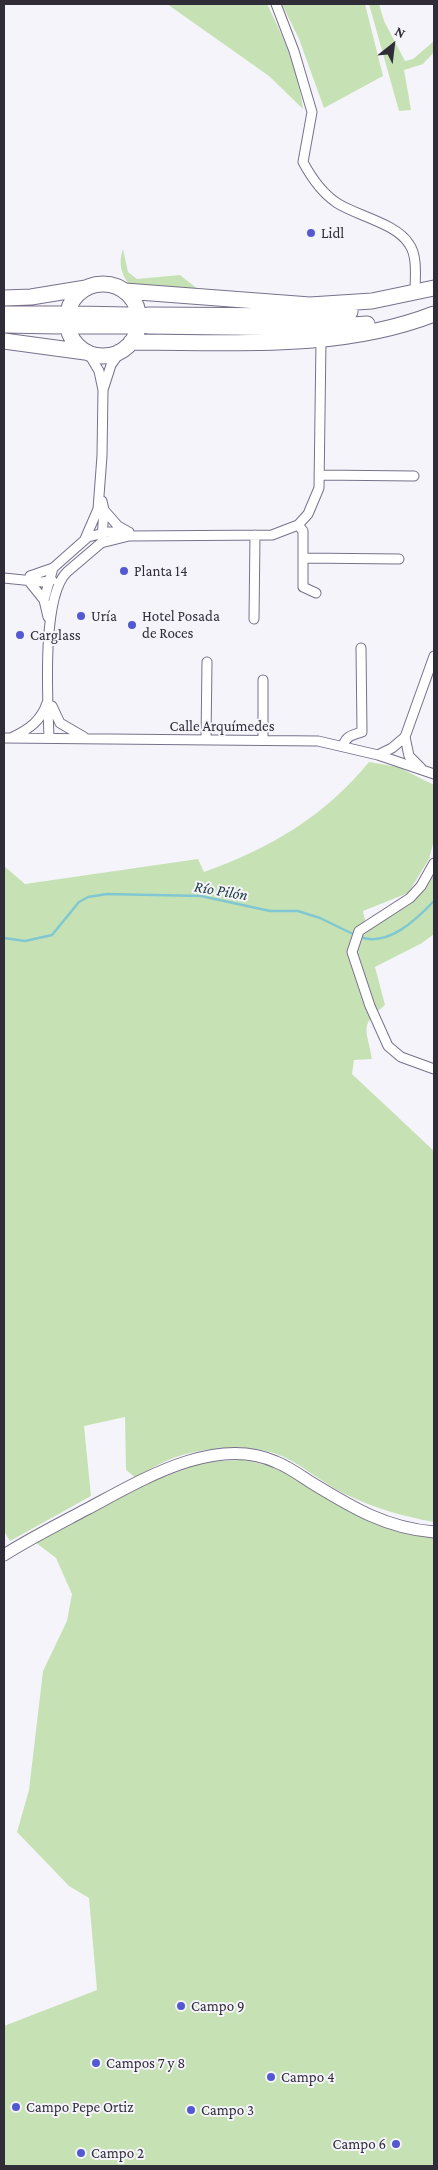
<!DOCTYPE html>
<meta charset="utf-8">
<style>
body{margin:0}
#map{position:relative;width:438px;height:2170px;overflow:hidden;background:#f5f4fa;font-family:"Crimson Pro",serif}
canvas{display:block}
.frame{position:absolute;inset:0;border:5px solid #302d39;pointer-events:none}
.north{position:absolute;left:368px;top:20px;width:50px;height:50px;-webkit-text-stroke:4px #f5f4fa;paint-order:stroke;rotate:29deg;font-size:14px;font-weight:700;line-height:20px;text-align:center;color:#302d39}
.north::after{content:'';display:block;margin:auto;width:18px;height:22px;background:#302d39;clip-path:polygon(50% 0,100% 100%,50% 72%,0 100%)}
</style>
<div id="map">
<canvas width="438" height="2170"></canvas>
<div class="frame"></div>
<div class="north">N</div>
</div>
<script>
const ctx = document.querySelector('canvas').getContext('2d');
ctx.lineJoin = 'round';
function paint(path, color) {
  ctx.fillStyle = color;
  ctx.fill(path, 'evenodd');
}
function strokePath(path, color, width, dash) {
  ctx.strokeStyle = color;
  ctx.lineWidth = width;
  ctx.lineCap = dash ? 'butt' : 'round';
  ctx.setLineDash(dash || []);
  ctx.stroke(path);
}
function label(font, color, halo, rows, align = 'center') {
  ctx.font = font + ' "Crimson Pro",serif';
  ctx.lineWidth = 4;
  ctx.setLineDash([]);
  ctx.textBaseline = 'middle';
  ctx.strokeStyle = halo;
  ctx.fillStyle = color;
  for (const [text, x, y, turn = 0] of rows) {
    ctx.save();
    ctx.translate(x, y);
    ctx.rotate((+turn || 0) * Math.PI / 180);
    ctx.textAlign = isNaN(turn) ? turn : align;
    if (halo) ctx.strokeText(text, 0, 0);
    ctx.fillText(text, 0, 0);
    ctx.restore();
  }
}
paint(new Path2D(`
 M 167,4 L 267,4 C 283,36 299,73 303,109 L 269,76 Z
 M 282,4 L 365,4 L 383,76 L 324,108 L 299,39 Z
 M 369,4 L 379,4 L 384,21 L 405,61 L 413,59 L 434,41 L 434,52 L 423,64 L 404,70 L 411,110 L 399,111 Z
 M 123,249 L 128,272 L 137,279 L 180,275 L 199,290 L 130,286 C 121,274 118,263 123,249 Z
 M 369,762 L 398,767 L 434,785 L 434,840 L 429,859 L 408,893 L 363,911 L 366,925 L 411,898 L 434,863 L 434,934 L 422,943 L 375,967 L 385,1005 C 358,1027 367,1028 372,1059 L 354,1060 L 352,1074 L 434,1151 L 434,1522 C 402,1516 373,1508 343,1493 C 319,1481 300,1462 274,1453 C 245,1444 204,1447 176,1457 C 162,1462 148,1470 135,1477 L 126,1470 L 125,1417 L 84,1426 L 91,1496 L 10,1541 L 4,1531 L 4,866 L 25,884 L 198,859 L 204,872 C 270,848 324,817 369,762 Z
 M 242,1460 C 312,1468 360,1539 434,1536 L 434,2166 L 4,2166 L 4,2026 L 97,1990 L 89,1898 L 69,1886 L 17,1832 L 29,1790 L 43,1671 L 67,1621 L 72,1594 L 56,1558 L 35,1542 L 151,1482 L 204,1462 Z`), '#c6e2b4');
strokePath(new Path2D(`
 M 360,937 C 388,947 416,920 434,901
 M 4,938 L 25,941 L 52,935 L 79,902 L 88,897 L 107,894 L 201,896 L 270,911 L 298,911 L 320,918 L 355,935`), '#80c7d2', 2.5);
const minor = new Path2D(`
 M 276,4 L 294,51 L 312,112 L 303,162 C 311,177 322,193 337,203 C 357,216 396,223 409,244 C 418,256 415,278 415,293
 M 103,390 L 111,365 L 120,352
 M 319,475 L 414,476
 M 102,501 L 104,510 L 102,538
 M 104,510 L 118,526 L 127,531
 M 298,525 L 303,531 L 303,587 L 316,593
 M 85,539 L 98,509 L 102,456 L 103,390 L 99,371 L 89,354
 M 303,558 L 399,559
 M 30,576 L 53,568
 M 4,578 L 43,582 L 52,580
 M 28,580 L 44,600
 M 48,617 L 44,600 L 53,568 L 88,537 L 108,532 L 129,532
 M 254,619 L 255,535
 M 263,680 L 263,740
 M 52,706 L 60,723 L 84,737
 M 13,737 C 29,729 41,721 47,703
 M 4,738 L 318,741 L 378,755 L 434,774
 M 49,738 C 48,702 41,597 67,572 L 101,543 L 129,536 L 272,535 L 298,525 L 308,514 L 319,488 L 321,340
 M 206,740 L 207,662
 M 343,746 C 346,736 352,735 362,732 L 361,648
 M 378,755 L 392,748 L 405,737
 M 421,768 L 409,756 L 405,737 L 434,656
 M 434,863 L 421,886 L 410,898 L 359,931 L 352,952 L 370,1006 L 388,1046 L 401,1057 L 434,1069`);
const tertiary = new Path2D(`
 M 4,1555 C 31,1538 59,1524 87,1509 C 140,1481 215,1434 276,1462 C 289,1467 301,1476 312,1483 C 353,1508 386,1528 434,1532`);
const trunk = new Path2D(`
 M67 320a36 36 0 1 1 72 0a36 36 0 1 1-72 0Z
 M 125,291 L 310,305 L 372,301 L 434,288
 M 4,298 L 31,297 L 86,288
 M 4,314 L 60,314
 M 77,314 L 128,315
 M 148,315 L 308,316 L 350,312
 M 4,325 L 59,326
 M 77,326 L 128,326
 M 148,326 L 307,328 L 367,324
 M 4,341 L 85,352
 M 131,342 C 231,342 339,351 434,314`);
strokePath(minor, '#78718c', 11);
strokePath(tertiary, '#78718c', 13);
strokePath(trunk, '#78718c', 17);
strokePath(minor, '#fff', 9);
strokePath(tertiary, '#fff', 11);
strokePath(trunk, '#fff', 15);
for (const [x, y, r, color] of [
 [311,233,5,"#5359d0"],
 [124,571,5,"#5359d0"],
 [81,616,5,"#5359d0"],
 [132,625,5,"#5359d0"],
 [20,635,5,"#5359d0"],
 [181,2006,5,"#5359d0"],
 [96,2063,5,"#5359d0"],
 [271,2077,5,"#5359d0"],
 [16,2107,5,"#5359d0"],
 [191,2110,5,"#5359d0"],
 [396,2144,5,"#5359d0"],
 [81,2153,5,"#5359d0"]
]) {
  const dot = new Path2D();
  dot.arc(x, y, r, 0, 2 * Math.PI);
  ctx.fillStyle = color;
  ctx.fill(dot);
  strokePath(dot, '#f5f4fa', 2);
}
label('15px', '#302d39', '#f5f4fa', [
 ["Lidl",321,233],
 ["Planta 14",134,571],
 ["Uría",91,616],
 ["Hotel Posada",142,616],
 ["de Roces",142,633],
 ["Carglass",30,635],
 ["Campo 9",191,2006],
 ["Campos 7 y 8",106,2063],
 ["Campo 4",281,2077],
 ["Campo Pepe Ortiz",26,2107],
 ["Campo 3",201,2110],
 ["Campo 6",386,2144,"right"],
 ["Campo 2",91,2153]
], 'left');
label('15px', '#302d39', '#f5f4fa', [
 ["Calle Arquímedes",222,726]
]);
label('italic 16px', '#16393e', '#f5f4fa', [
 ["Río Pilón",221,891,10]
]);
</script>
